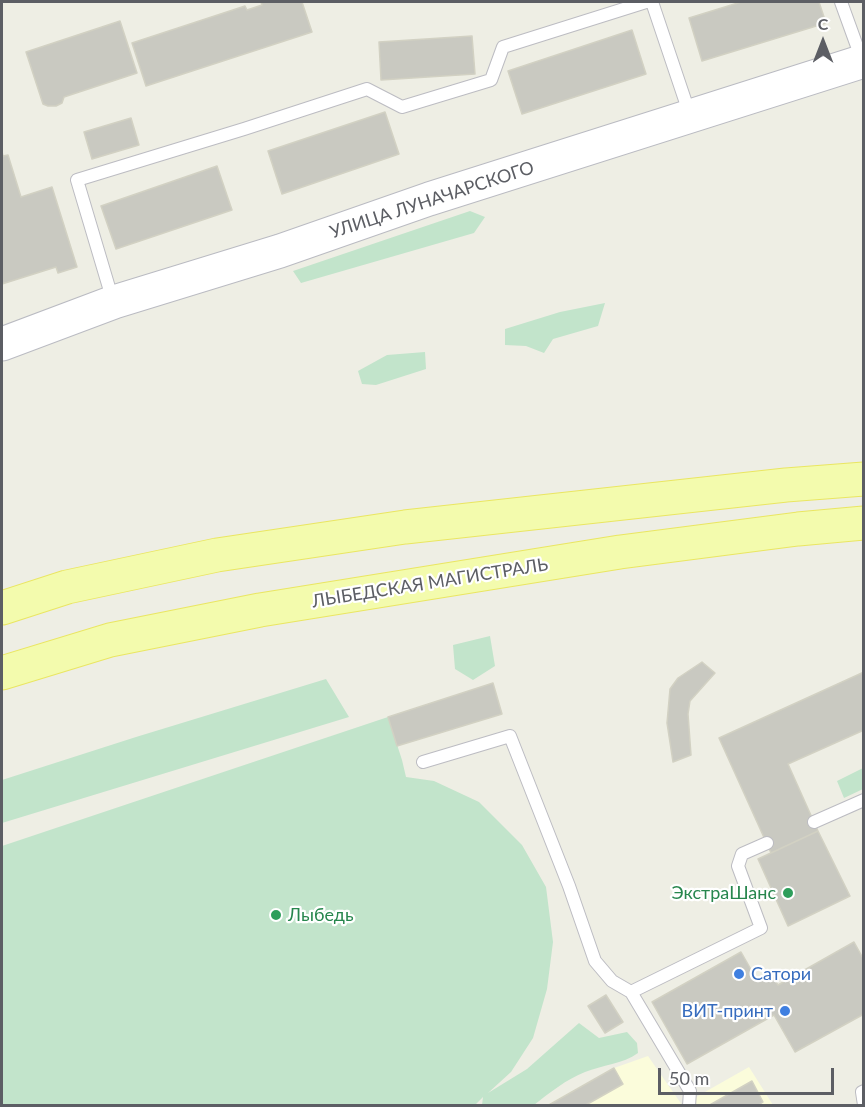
<!DOCTYPE html>
<meta charset="utf-8">
<style>
body{margin:0}
#map{position:relative;width:865px;height:1107px;overflow:hidden;background:#eeeee4;font-family:Lato,sans-serif}
canvas{display:block}
.frame{position:absolute;inset:0;border:3px solid #5c5e64;pointer-events:none}
.north{position:absolute;left:793px;top:12px;width:60px;height:60px;-webkit-text-stroke:4px #fff;paint-order:stroke;rotate:0deg;font-size:16px;font-weight:700;line-height:24px;text-align:center;color:#5c5e64}
.north::after{content:'';display:block;margin:auto;width:21px;height:27px;background:#5c5e64;clip-path:polygon(50% 0,100% 100%,50% 72%,0 100%)}
.scale{position:absolute;left:658px;top:1068px;width:176px;height:27px;box-sizing:border-box;border:3px solid #5c5e64;border-top:0;padding-left:8px;font-size:18px;line-height:21px;white-space:nowrap;color:#5c5e64;-webkit-text-stroke:4px #fff;paint-order:stroke}
</style>
<div id="map">
<canvas width="865" height="1107"></canvas>
<div class="frame"></div>
<div class="north">С</div>
<div class="scale">50 m</div>
</div>
<script>
const ctx = document.querySelector('canvas').getContext('2d');
ctx.lineJoin = 'round';
function paint(path, color) {
  ctx.fillStyle = color;
  ctx.fill(path, 'evenodd');
}
function strokePath(path, color, width, dash) {
  ctx.strokeStyle = color;
  ctx.lineWidth = width;
  ctx.lineCap = dash ? 'butt' : 'round';
  ctx.setLineDash(dash || []);
  ctx.stroke(path);
}
function label(font, color, halo, rows, align = 'center') {
  ctx.font = font + ' Lato,sans-serif';
  ctx.lineWidth = 4.5;
  ctx.setLineDash([]);
  ctx.textBaseline = 'middle';
  ctx.strokeStyle = halo;
  ctx.fillStyle = color;
  for (const [text, x, y, turn = 0] of rows) {
    ctx.save();
    ctx.translate(x, y);
    ctx.rotate((+turn || 0) * Math.PI / 180);
    ctx.textAlign = isNaN(turn) ? turn : align;
    if (halo) ctx.strokeText(text, 0, 0);
    ctx.fillText(text, 0, 0);
    ctx.restore();
  }
}
paint(new Path2D(`
 M 648,1056 L 682,1105 L 749,1067 L 773,1105 L 545,1106 L 614,1068 Z`), '#fbfcdb');
paint(new Path2D(`
 M 470,211 L 485,217 L 474,233 L 301,283 L 293,271 Z
 M 605,303 L 598,326 L 553,339 L 544,353 L 526,346 L 505,345 L 505,329 L 560,312 Z
 M 425,352 L 426,369 L 376,385 L 362,384 L 358,371 L 387,355 Z
 M 490,636 L 495,666 L 473,680 L 455,669 L 453,645 Z
 M 326,679 L 349,717 L 2,823 L 2,780 L 136,737 Z
 M 388,717 L 402,760 L 406,777 L 434,781 L 479,802 L 522,845 L 546,887 L 553,942 L 547,989 L 533,1038 L 511,1072 L 488,1093 L 527,1069 L 579,1023 L 599,1038 L 627,1032 L 637,1043 L 638,1053 C 623,1064 602,1065 585,1072 C 567,1079 549,1093 534,1105 L 482,1105 L 483,1097 L 474,1106 L 2,1105 L 2,846 Z
 M 863,768 L 863,789 L 844,798 L 837,781 Z`), '#c2e4cb');
const building = new Path2D(`
 M 261,2 L 302,2 L 312,32 L 146,86 L 132,43 L 245,6 L 247,10 L 262,5 Z
 M 741,2 L 819,2 L 826,23 L 702,61 L 689,18 Z
 M 120,21 L 137,73 L 64,97 L 62,103 L 56,106 L 48,106 L 43,104 L 26,52 Z
 M 632,30 L 646,74 L 522,114 L 508,71 Z
 M 472,36 L 475,74 L 381,80 L 379,42 Z
 M 385,112 L 399,154 L 282,194 L 268,151 Z
 M 131,118 L 139,145 L 92,159 L 84,132 Z
 M 2,152 L 3,156 L 8,155 L 21,197 L 52,187 L 77,267 L 58,273 L 56,267 L 2,284 Z
 M 217,166 L 232,210 L 116,249 L 101,206 Z
 M 702,662 L 715,673 L 690,701 L 688,714 L 691,755 L 673,762 L 667,723 L 670,689 L 678,678 Z
 M 864,672 L 864,730 L 788,764 L 818,831 L 771,853 L 719,738 Z
 M 493,683 L 502,714 L 397,746 L 388,717 Z
 M 818,831 L 850,896 L 788,926 L 758,859 Z
 M 854,942 L 864,960 L 864,1014 L 795,1052 L 774,1015 L 687,1064 L 652,1002 L 741,952 L 757,980 L 770,973 L 778,985 Z
 M 606,995 L 623,1022 L 605,1033 L 588,1006 Z
 M 614,1068 L 623,1084 L 584,1106 L 547,1106 Z
 M 752,1081 L 763,1102 L 757,1106 L 708,1106 Z`);
paint(building, '#c9c9c1');
strokePath(building, '#d2d1c3', 1.5);
const service = new Path2D(`
 M 652,2 L 690,115
 M 841,2 L 862,60
 M 113,301 L 77,180 L 244,129 L 367,89 L 402,107 L 491,80 L 503,47 L 646,2
 M 423,762 L 510,736 L 569,886 L 595,961 L 612,981 L 631,992 L 690,1091 L 689,1106
 M 814,822 L 864,800
 M 631,992 L 761,928 L 738,866 L 742,854 L 767,843
 M 864,1091 L 862,1092 L 864,1105`);
const secondary = new Path2D(`
 M 2,344 L 114,302 L 280,251 L 429,199 L 864,61`);
const primary = new Path2D(`
 M 2,608 L 67,587 L 217,555 L 405,527 L 786,485 L 864,479
 M 2,673 L 110,640 L 260,610 L 620,552 L 798,529 L 864,523`);
strokePath(service, '#bcbcc2', 14);
strokePath(secondary, '#babbc2', 35);
strokePath(primary, '#eae662', 35);
strokePath(service, '#fff', 12);
strokePath(secondary, '#fff', 33);
strokePath(primary, '#f3fbad', 33);
for (const [x, y, r, color] of [
 [788,893,6,"#2e9e5b"],
 [276,915,6,"#2e9e5b"],
 [739,974,6,"#3f7fe0"],
 [785,1011,6,"#3f7fe0"]
]) {
  const dot = new Path2D();
  dot.arc(x, y, r, 0, 2 * Math.PI);
  ctx.fillStyle = color;
  ctx.fill(dot);
  strokePath(dot, '#fff', 2);
}
label('18px', '#5c5e64', '#fff', [
 ["УЛИЦА ЛУНАЧАРСКОГО",432,200,-18],
 ["ЛЫБЕДСКАЯ МАГИСТРАЛЬ",430,583,-9]
]);
label('18px', '#27864d', '#fff', [
 ["ЭкстраШанс",776,893],
 ["Лыбедь",288,915,"left"]
], 'right');
label('18px', '#366cbe', '#fff', [
 ["Сатори",751,974],
 ["ВИТ-принт",773,1011,"right"]
], 'left');
</script>
